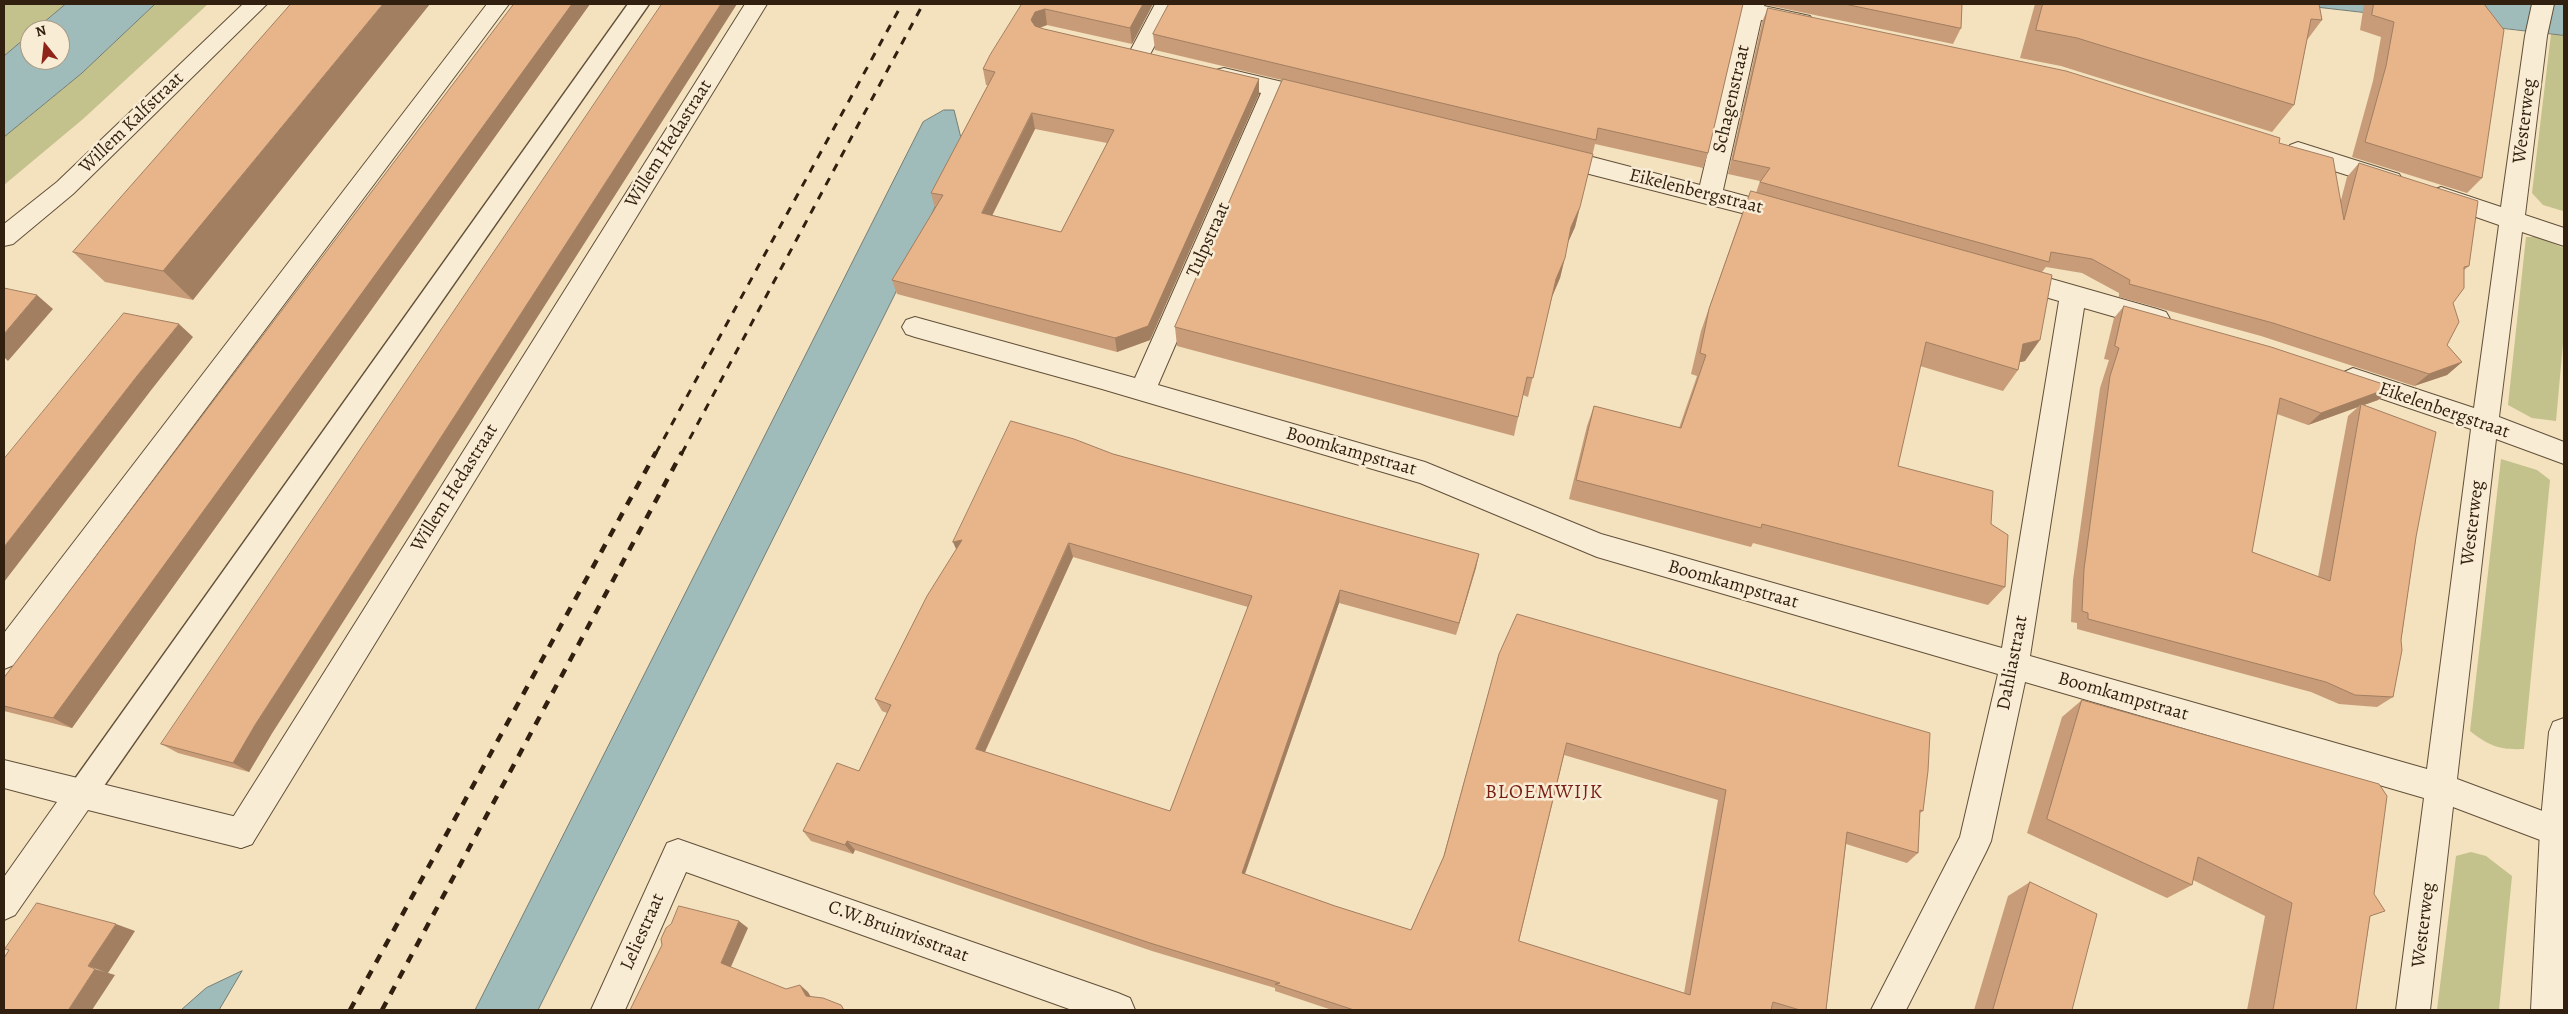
<!DOCTYPE html>
<style>
body{margin:0}
#map{position:relative;width:2568px;height:1014px;overflow:hidden;background:#f4e1bd;font-family:Alegreya,serif}
canvas{display:block}
.frame{position:absolute;inset:0;border:5px solid #311f0f;pointer-events:none}
.north{position:absolute;left:20px;top:20px;width:50px;height:50px;box-sizing:border-box;background:#f8ecd4;border:1px solid #a89a85;border-radius:50%;rotate:344deg;font-size:14px;font-weight:700;line-height:20px;text-align:center;color:#311f0f}
.north::after{content:'';display:block;margin:auto;width:18px;height:22px;background:#8f2418;clip-path:polygon(50% 0,100% 100%,50% 72%,0 100%)}
</style>
<div id="map">
<canvas width="2568" height="1014"></canvas>
<div class="frame"></div>
<div class="north">N</div>
</div>
<script>
const ctx = document.querySelector('canvas').getContext('2d');
ctx.lineJoin = 'round';
function paint(path, color) {
  ctx.fillStyle = color;
  ctx.fill(path, 'evenodd');
}
function strokePath(path, color, width, dash) {
  ctx.strokeStyle = color;
  ctx.lineWidth = width;
  ctx.lineCap = dash ? 'butt' : 'round';
  ctx.setLineDash(dash || []);
  ctx.stroke(path);
}
function label(font, color, halo, rows, align = 'center') {
  ctx.font = font + ' Alegreya,serif';
  ctx.lineWidth = 5;
  ctx.setLineDash([]);
  ctx.textBaseline = 'middle';
  ctx.strokeStyle = halo;
  ctx.fillStyle = color;
  for (const [text, x, y, turn = 0] of rows) {
    ctx.save();
    ctx.translate(x, y);
    ctx.rotate((+turn || 0) * Math.PI / 180);
    ctx.textAlign = isNaN(turn) ? turn : align;
    if (halo) ctx.strokeText(text, 0, 0);
    ctx.fillText(text, 0, 0);
    ctx.restore();
  }
}
paint(new Path2D(`
 M 4,4 L 66,4 L 35,30 L 30,30 L 30,34 L 4,56 Z
 M 155,4 L 208,4 L 83,119 L 4,185 L 4,137 L 82,73 Z
 M 2551,34 L 2564,35 L 2563,211 L 2543,205 L 2532,193 Z
 M 2526,237 L 2537,237 L 2564,248 L 2564,332 L 2556,421 L 2532,418 L 2508,405 Z
 M 2501,459 L 2537,470 L 2550,480 L 2524,749 C 2500,750 2489,746 2470,731 Z
 M 2471,852 L 2486,856 L 2512,876 L 2499,1010 L 2437,1010 L 2456,856 Z`), '#c3c18c');
const water = new Path2D(`
 M 66,4 L 155,4 L 82,73 L 4,137 L 4,56 L 30,34 L 30,60 L 60,60 L 60,30 L 35,30 Z
 M 2290,4 L 2564,4 L 2564,35 Z
 M 944,110 L 954,110 L 963,146 L 894,296 L 538,1010 L 475,1010 L 923,122 Z
 M 242,971 L 219,1010 L 181,1010 L 206,988 Z`);
paint(water, '#9fbbba');
strokePath(water, '#737d76', 1);
const service = new Path2D(`
 M 628,4 L 649,4 L 92,803 L 82,807 L 72,803 L 67,793 L 72,783 Z`);
const pedestrian = new Path2D(`
 M 487,4 L 509,4 L 14,665 L 4,669 L 4,633 Z
 M 745,4 L 767,4 L 252,844 L 241,848 L 230,844 L 225,833 L 230,822 Z`);
const minor = new Path2D(`
 M 243,4 L 267,4 L 73,194 L 13,244 L 4,246 L 4,224 L 57,182 Z
 M 1155,4 L 1177,4 L 1147,60 L 1139,63 L 1131,60 L 1128,55 Z
 M 1707,4 L 1765,4 L 1764,6 L 1810,16 L 1813,21 L 1810,26 L 1802,28 L 1761,20 L 1723,190 L 1790,208 L 1793,214 L 1790,220 L 1781,223 L 1554,165 L 1546,162 L 1542,156 L 1546,150 L 1554,147 L 1700,185 L 1740,16 L 1710,9 Z
 M 2532,4 L 2554,4 L 2547,36 L 2525,215 L 2564,228 L 2564,246 L 2522,232 L 2499,417 L 2564,442 L 2564,464 L 2496,439 L 2457,779 L 2564,819 L 2564,843 L 2556,846 L 2453,807 L 2430,1010 L 2396,1010 L 2424,798 L 2025,682 L 1991,841 L 1986,852 L 1906,1010 L 1871,1010 L 1960,837 L 1998,674 L 1597,557 L 1420,483 L 1102,389 L 915,337 L 906,334 L 902,327 L 906,320 L 915,317 L 1135,378 L 1261,93 L 1216,82 L 1213,76 L 1216,70 L 1224,68 L 1316,90 L 1324,92 L 1327,98 L 1324,104 L 1316,106 L 1282,98 L 1158,385 L 1425,462 L 1601,534 L 2002,648 L 2059,301 L 2004,285 L 2001,278 L 2004,271 L 2013,268 L 2157,309 L 2166,312 L 2170,319 L 2166,326 L 2157,329 L 2084,308 L 2030,656 L 2427,769 L 2471,429 L 2344,386 L 2340,379 L 2344,372 L 2353,368 L 2474,408 L 2499,225 L 2433,202 L 2429,196 L 2433,190 L 2441,187 L 2501,207 L 2525,36 Z
 M 2298,142 L 2399,174 L 2403,180 L 2399,186 L 2391,189 L 2290,157 L 2286,151 L 2290,145 Z
 M 4,760 L 241,818 L 252,822 L 257,833 L 252,844 L 241,848 L 88,810 L 15,915 L 4,920 L 4,877 L 57,802 L 4,788 Z
 M 678,839 L 1118,993 L 1130,998 L 1135,1010 L 1072,1010 L 686,872 L 625,1010 L 591,1010 L 667,843 Z`);
const tertiary = new Path2D(`
 M 2564,718 L 2564,1010 L 2531,1010 L 2540,831 L 2549,732 L 2553,722 Z`);
strokePath(service, '#62503a', 3);
strokePath(pedestrian, '#62503a', 2);
strokePath(minor, '#62503a', 2);
strokePath(tertiary, '#62503a', 2);
paint(service, '#f8ecd4');
paint(pedestrian, '#f8ecd4');
paint(minor, '#f8ecd4');
paint(tertiary, '#f8ecd4');
strokePath(new Path2D(`
 M 656,453 L 902,4
 M 682,453 L 923,4`), '#311f0f', 3, [8, 8]);
strokePath(new Path2D(`
 M 350,1010 L 656,452
 M 382,1010 L 682,452`), '#311f0f', 4.5, [9, 9]);
paint(new Path2D(`
 M 291,4 L 193,300 L 105,282 L 73,252 Z
 M 514,4 L 590,4 L 72,728 L 4,711 L 4,678 Z
 M 1022,4 L 1153,4 L 1132,44 L 1047,25 L 1040,28 L 1259,79 L 1259,94 L 1150,340 L 1117,352 L 897,294 L 892,280 L 935,208 L 931,193 L 988,85 L 986,85 L 983,69 ZM 1035,129 L 1107,143 L 1061,232 L 992,215 Z
 M 1169,4 L 1708,153 L 1703,168 L 1595,144 L 1575,227 L 1568,242 L 1560,278 L 1552,297 L 1528,397 L 1523,395 L 1514,436 L 1177,346 L 1175,327 L 1282,80 L 1155,50 L 1153,34 Z
 M 1766,4 L 1962,4 L 1961,28 L 1953,44 L 1767,5 Z
 M 2035,4 L 2319,4 L 2322,20 L 2307,40 L 2294,105 L 2272,132 L 2061,66 L 2020,58 Z
 M 2364,4 L 2484,4 L 2482,178 L 2467,193 L 2352,157 L 2373,81 L 2381,37 L 2360,30 Z
 M 1768,8 L 2279,143 L 2341,200 L 2347,177 L 2359,163 L 2469,266 L 2464,270 L 2453,303 L 2447,345 L 2462,362 L 2447,375 L 2414,386 L 2261,336 L 2119,297 L 2119,293 L 2082,273 L 2046,267 L 2042,272 L 2025,361 L 2020,362 L 2018,370 L 2003,391 L 1920,366 L 1898,466 L 1991,524 L 2005,587 L 1988,605 L 1753,543 L 1751,547 L 1569,499 L 1587,426 L 1594,406 L 1679,428 L 1697,376 L 1691,374 L 1701,331 L 1742,214 L 1751,191 L 1756,193 L 1760,181 L 1728,174 L 1762,22 Z
 M 2124,306 L 2392,387 L 2378,400 L 2364,405 L 2416,537 L 2393,697 L 2377,707 L 2339,704 L 2311,692 L 2077,629 L 2077,623 L 2071,622 L 2073,580 L 2100,388 L 2109,360 L 2104,359 L 2114,318 ZM 2358,407 L 2348,416 L 2318,577 L 2252,552 L 2277,414 L 2308,425 Z
 M 1113,454 L 1479,554 L 1456,635 L 1339,603 L 1245,874 L 1335,906 L 1411,930 L 1443,858 L 1499,654 L 1923,811 L 1920,813 L 1918,853 L 1907,863 L 1846,844 L 1826,1010 L 1332,1010 L 1275,991 L 1275,988 L 1152,951 L 855,850 L 853,854 L 811,841 L 803,831 L 859,771 L 887,713 L 882,711 L 875,699 ZM 1073,557 L 1248,607 L 1170,811 L 985,752 ZM 1564,755 L 1718,800 L 1684,993 L 1519,941 Z
 M 2082,700 L 2370,917 L 2356,1010 L 2247,1010 L 2265,916 L 2193,880 L 2192,885 L 2167,898 L 2027,833 L 2062,717 Z
 M 271,735 L 249,772 L 178,753 L 161,744 Z
 M 2030,882 L 2072,1010 L 1974,1010 L 2008,896 Z`), '#c89c78');
paint(new Path2D(`
 M 383,4 L 430,4 L 193,300 L 163,271 Z
 M 572,4 L 590,4 L 72,728 L 53,718 Z
 M 721,4 L 737,4 L 271,735 L 249,772 L 233,763 L 255,725 Z
 M 1143,4 L 1153,4 L 1132,44 L 1130,28 Z
 M 1045,9 L 1047,25 L 1038,28 L 1034,36 L 1031,20 L 1035,12 Z
 M 1259,79 L 1259,94 L 1150,340 L 1117,352 L 1115,338 Z
 M 1032,113 L 1035,129 L 986,228 L 982,213 Z
 M 1580,207 L 1575,227 L 1566,247 L 1571,227 Z
 M 1565,258 L 1560,278 L 1551,299 L 1556,279 Z
 M 37,295 L 53,309 L 8,361 L 4,357 L 4,334 Z
 M 179,324 L 193,337 L 152,389 L 4,582 L 4,547 L 137,376 Z
 M 2040,340 L 2025,361 L 2008,365 L 2023,344 Z
 M 2462,362 L 2447,375 L 2414,386 L 2429,374 Z
 M 2392,387 L 2378,400 L 2361,406 L 2361,404 L 2358,407 L 2308,425 L 2321,413 Z
 M 962,540 L 959,556 L 953,542 Z
 M 1069,543 L 1073,557 L 981,760 L 976,749 Z
 M 1479,554 L 1476,568 L 1456,635 L 1459,623 Z
 M 1340,590 L 1339,603 L 1242,882 L 1242,873 Z
 M 847,841 L 855,850 L 853,854 L 845,845 Z
 M 739,921 L 748,928 L 730,969 L 721,963 Z
 M 116,924 L 135,931 L 108,973 L 88,966 Z
 M 95,969 L 115,975 L 92,1010 L 73,1010 L 69,1009 Z
 M 800,985 L 808,992 L 814,1002 L 806,996 Z`), '#a27f61');
const building = new Path2D(`
 M 291,4 L 383,4 L 163,271 L 73,252 Z
 M 514,4 L 572,4 L 53,718 L 4,706 L 4,678 Z
 M 662,4 L 721,4 L 255,725 L 233,763 L 161,744 Z
 M 1022,4 L 1143,4 L 1130,28 L 1045,9 L 1035,12 L 1031,20 L 1035,26 L 1044,29 L 1259,79 L 1148,326 L 1115,338 L 892,280 L 943,195 L 931,193 L 995,72 L 983,69 L 990,55 ZM 1032,113 L 1114,130 L 1061,232 L 982,213 Z
 M 1169,4 L 1743,4 L 1708,153 L 1598,128 L 1596,140 L 1153,34 Z
 M 1845,4 L 1962,4 L 1961,28 Z
 M 2043,4 L 2319,4 L 2322,20 L 2311,19 L 2294,105 L 2077,38 L 2036,30 Z
 M 2374,4 L 2484,4 L 2504,30 L 2482,178 L 2365,142 L 2386,66 L 2394,22 L 2372,15 Z
 M 1768,8 L 2066,71 L 2280,138 L 2279,143 L 2333,158 L 2344,220 L 2359,163 L 2478,201 L 2469,266 L 2464,267 L 2464,288 L 2453,303 L 2459,322 L 2447,345 L 2462,362 L 2429,374 L 2273,323 L 2129,284 L 2130,280 L 2092,259 L 2051,252 L 2049,262 L 1760,182 L 1770,168 L 1733,160 Z
 M 1283,79 L 1593,154 L 1580,207 L 1571,227 L 1565,258 L 1556,279 L 1533,378 L 1527,377 L 1518,417 L 1175,327 Z
 M 1751,191 L 2052,275 L 2040,340 L 2023,344 L 2018,370 L 1926,342 L 1898,466 L 1993,491 L 1991,524 L 2008,535 L 2005,587 L 1762,524 L 1761,528 L 1576,480 L 1594,406 L 1681,428 L 1706,355 L 1700,353 L 1709,309 Z
 M 4,288 L 37,295 L 4,334 Z
 M 2124,306 L 2271,347 L 2392,387 L 2321,413 L 2280,398 L 2252,552 L 2330,581 L 2361,404 L 2436,432 L 2416,537 L 2401,640 L 2402,650 L 2393,697 L 2355,695 L 2326,682 L 2088,619 L 2088,613 L 2082,611 L 2084,569 L 2110,376 L 2119,348 L 2115,346 Z
 M 124,313 L 179,324 L 137,376 L 4,547 L 4,459 Z
 M 1011,421 L 1074,439 L 1113,454 L 1479,554 L 1459,623 L 1340,590 L 1242,873 L 1335,906 L 1411,930 L 1444,856 L 1499,654 L 1517,614 L 1930,733 L 1928,771 L 1923,811 L 1920,810 L 1918,853 L 1847,832 L 1826,1010 L 1800,1010 L 1773,1002 L 1771,1010 L 1354,1010 L 1275,984 L 1280,983 L 1150,943 L 847,841 L 845,845 L 803,831 L 837,763 L 859,771 L 891,705 L 875,699 L 927,596 L 962,540 L 953,542 ZM 1069,543 L 1252,596 L 1170,811 L 976,749 ZM 1567,743 L 1726,790 L 1690,995 L 1519,941 Z
 M 2082,700 L 2379,784 L 2387,796 L 2374,894 L 2385,911 L 2370,916 L 2356,1010 L 2273,1010 L 2292,903 L 2198,857 L 2192,885 L 2047,819 Z
 M 2030,882 L 2097,914 L 2072,1010 L 1993,1010 Z
 M 37,903 L 116,924 L 88,966 L 95,969 L 69,1009 L 73,1010 L 4,1010 L 4,958 L 9,950 L 5,949 Z
 M 679,906 L 739,921 L 721,963 L 786,989 L 800,985 L 806,996 L 823,998 L 841,1005 L 844,1010 L 850,1010 L 630,1010 L 662,945 L 661,939 L 666,928 L 671,924 Z`);
paint(building, '#e8b58b');
strokePath(building, '#a27f61', 1);
label('19px', '#311f0f', '#f8ecd4', [
 ["Schagenstraat",1732,99,-77],
 ["Westerweg",2525,121,-83],
 ["Willem Kalfstraat",132,123,-44],
 ["Willem Hedastraat",669,144,-58],
 ["Eikelenbergstraat",1696,192,14],
 ["Tulpstraat",1209,240,-66],
 ["Eikelenbergstraat",2444,411,19],
 ["Boomkampstraat",1351,452,16],
 ["Willem Hedastraat",455,488,-58],
 ["Westerweg",2473,523,-83],
 ["Boomkampstraat",1733,585,16],
 ["Dahliastraat",2013,663,-79],
 ["Boomkampstraat",2123,697,16],
 ["Westerweg",2424,925,-83],
 ["Leliestraat",643,932,-66],
 ["C.W.Bruinvisstraat",898,932,20]
]);
ctx.letterSpacing = '1px';
label('20px', '#7a1f14', '#f8ecd4', [
 ["BLOEMWIJK",1544,793]
]);
ctx.letterSpacing = '0px';
</script>
